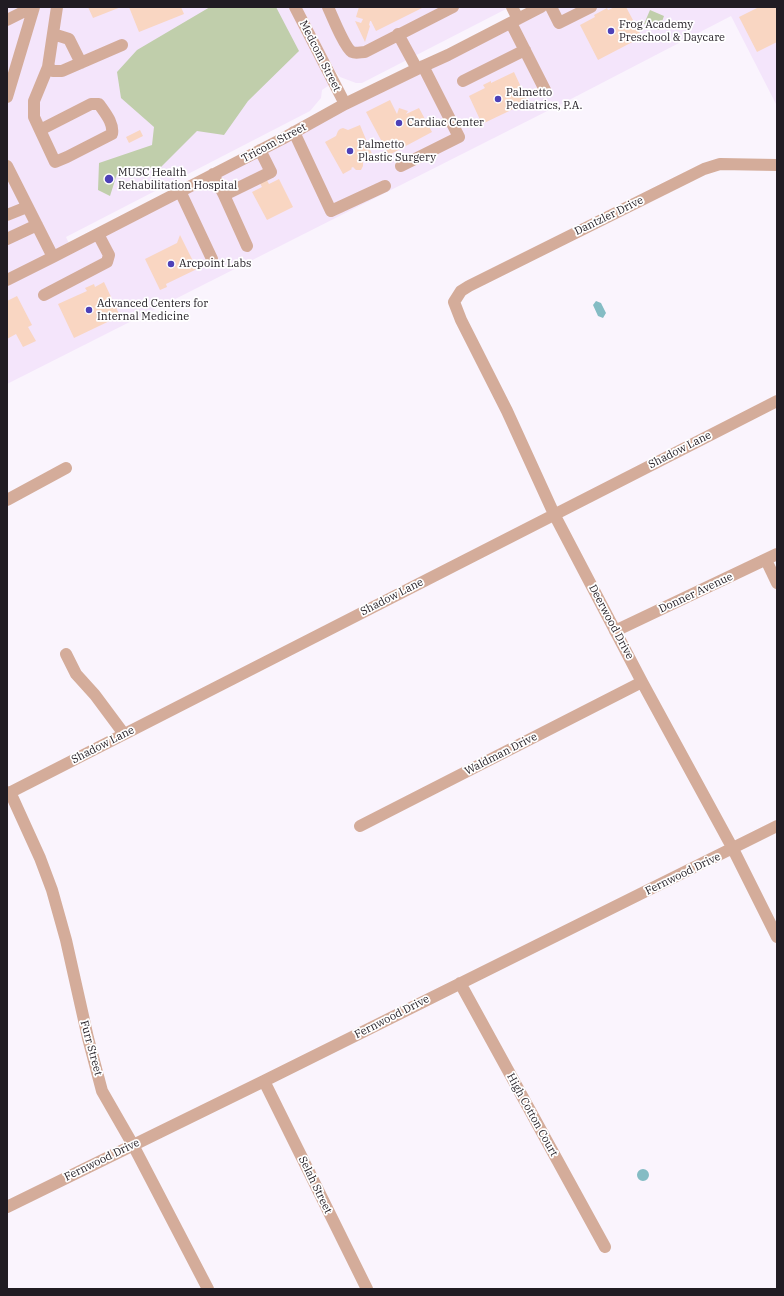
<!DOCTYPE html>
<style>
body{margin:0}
#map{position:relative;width:784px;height:1296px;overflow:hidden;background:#faf4fd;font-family:"IBM Plex Serif",serif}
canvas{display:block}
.frame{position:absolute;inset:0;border:8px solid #211c23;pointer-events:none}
</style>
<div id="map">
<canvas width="784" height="1296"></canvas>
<div class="frame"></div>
</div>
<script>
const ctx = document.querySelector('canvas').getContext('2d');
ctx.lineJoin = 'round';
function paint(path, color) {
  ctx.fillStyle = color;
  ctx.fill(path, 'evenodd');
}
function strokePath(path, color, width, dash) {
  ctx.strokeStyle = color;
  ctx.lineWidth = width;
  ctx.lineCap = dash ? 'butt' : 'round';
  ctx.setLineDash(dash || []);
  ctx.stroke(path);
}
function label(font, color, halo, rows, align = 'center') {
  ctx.font = font + ' "IBM Plex Serif",serif';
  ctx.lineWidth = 3.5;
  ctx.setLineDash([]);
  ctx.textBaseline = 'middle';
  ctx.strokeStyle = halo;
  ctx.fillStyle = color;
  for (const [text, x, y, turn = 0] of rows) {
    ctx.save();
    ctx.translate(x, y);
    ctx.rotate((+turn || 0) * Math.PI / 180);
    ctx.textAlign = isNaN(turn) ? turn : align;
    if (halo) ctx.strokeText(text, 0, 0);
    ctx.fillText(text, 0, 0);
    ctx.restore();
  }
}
paint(new Path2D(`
 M 7,7 L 295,7 L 334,82 L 322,90 L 321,98 L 310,111 L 66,237 L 71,248 L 541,7 L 777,7 L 777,106 L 731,16 L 573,98 L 7,384 Z
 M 301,7 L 510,7 L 362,83 L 356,83 L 340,77 L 335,71 Z`), '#f4e5fb');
paint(new Path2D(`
 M 210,7 L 276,7 L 299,51 L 248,101 L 224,135 L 197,131 L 160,168 L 135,169 L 117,174 L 110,196 L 98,190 L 99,163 L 152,145 L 154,127 L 121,98 L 117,72 L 137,50 Z
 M 650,10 L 664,16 L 659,30 L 644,24 Z`), '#c0ceab');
paint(new Path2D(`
 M 596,301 L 601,303 L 606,313 L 603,318 L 598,316 L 593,305 Z
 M637 1175a6 6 0 1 1 12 0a6 6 0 1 1-12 0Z`), '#84bcc4');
paint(new Path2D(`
 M 88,7 L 121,7 L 93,18 Z
 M 129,7 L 181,7 L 184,14 L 139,32 Z
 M 359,7 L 421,7 L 422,8 L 376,31 L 371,21 L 370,21 L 369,25 L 370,26 L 365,42 L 355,21 L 361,23 L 363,19 L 356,17 Z
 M 615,7 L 626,7 L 642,37 L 598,60 L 580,25 L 595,17 L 594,15 L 607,8 L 608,10 Z
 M 759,7 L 777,7 L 777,42 L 757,52 L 739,17 Z
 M 514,72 L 528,102 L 482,124 L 469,96 L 485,88 L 483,85 L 491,81 L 491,83 Z
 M 390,100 L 397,114 L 399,108 L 408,111 L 406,114 L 419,108 L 432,132 L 389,155 L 366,112 Z
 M 360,125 L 374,159 L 366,163 L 365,160 L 363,161 L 363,166 L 361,170 L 356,170 L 353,167 L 351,168 L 352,169 L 343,174 L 325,142 L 336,136 L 338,131 L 340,129 L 343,128 L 348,130 Z
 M 140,130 L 143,136 L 129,143 L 126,137 Z
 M 265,177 L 269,184 L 279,179 L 293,207 L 267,220 L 252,192 L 262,187 L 258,180 Z
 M 180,235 L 197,269 L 166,284 L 167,287 L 160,290 L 145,259 L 177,243 Z
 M 104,282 L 120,316 L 74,338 L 58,304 L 87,291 L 85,288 L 94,284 L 95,287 Z
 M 17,296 L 32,325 L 28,327 L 36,341 L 23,347 L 16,334 L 7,339 L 7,301 Z`), '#f9d6c2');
strokePath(new Path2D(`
 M 57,7 L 48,67 L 53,71 L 62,71 L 122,45
 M 295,7 L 345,104
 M 328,7 C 332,16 345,48 352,52 C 356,54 361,52 365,52 L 453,7
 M 512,7 L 518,19
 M 551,7 L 559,23 L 591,7
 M 7,20 L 33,7
 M 511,23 L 545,90
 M 53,34 L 69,39 L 81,63
 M 398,34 L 417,69
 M 463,81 L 525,50
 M 7,97 L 34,7
 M 40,130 L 55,162 L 67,157 L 112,134 C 114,123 105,113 99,104 L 91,104 L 40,130 L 34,117 L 34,101 L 48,67
 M 294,132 L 331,211 L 385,186
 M 777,165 L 720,164 L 704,169 L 469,286 L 461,291 L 454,302 L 461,320 L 507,411 L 554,514 L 642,682 L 733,849 L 777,937
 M 7,166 L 53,257
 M 401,166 L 459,137 L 423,66
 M 213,174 L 224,195 L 271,172 L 260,150
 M 180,191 L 212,259
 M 224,195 L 247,246
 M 7,215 L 27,207
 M 7,239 L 37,225
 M 7,280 L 53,257 L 282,139 L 345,104 L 417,69 L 448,55 L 541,7
 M 44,295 L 107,262 L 109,255 L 98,234
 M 7,500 L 66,468
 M 766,560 L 777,583
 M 615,631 L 777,554
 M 66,654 L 76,674 L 95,695 L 124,734
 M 10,792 L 40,858 L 52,890 L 66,940 L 88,1038 L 102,1091 L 133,1145 L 208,1289
 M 7,794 L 777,401
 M 360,826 L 642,682
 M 460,983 L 605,1247
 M 264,1081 L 367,1289
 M 7,1207 L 264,1081 L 777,826`), '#d4ac9a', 12);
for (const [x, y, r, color] of [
 [611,31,4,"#4d41b8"],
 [498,99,4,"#4d41b8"],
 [399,123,4,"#4d41b8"],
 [350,151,4,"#4d41b8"],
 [109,179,5,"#4d41b8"],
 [171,264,4,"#4d41b8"],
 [89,310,4,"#4d41b8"]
]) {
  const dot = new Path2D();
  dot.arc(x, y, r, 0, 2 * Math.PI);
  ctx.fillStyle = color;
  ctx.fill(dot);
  strokePath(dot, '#fff', 1.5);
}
label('11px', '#211c23', '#fff', [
 ["Frog Academy",619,25],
 ["Preschool & Daycare",619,38],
 ["Palmetto",506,93],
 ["Pediatrics, P.A.",506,106],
 ["Cardiac Center",407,123],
 ["Palmetto",358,145],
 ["Plastic Surgery",358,158],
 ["MUSC Health",118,173],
 ["Rehabilitation Hospital",118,186],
 ["Arcpoint Labs",179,264],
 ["Advanced Centers for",97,304],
 ["Internal Medicine",97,317]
], 'left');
label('11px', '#211c23', '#fff', [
 ["Medcom Street",320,56,63],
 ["Tricom Street",274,143,-28],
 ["Dantzler Drive",609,216,-26],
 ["Shadow Lane",680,450,-27],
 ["Donner Avenue",696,593,-25],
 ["Shadow Lane",392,597,-27],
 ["Deerwood Drive",611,622,62],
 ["Shadow Lane",103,745,-27],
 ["Waldman Drive",501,754,-27],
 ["Fernwood Drive",683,874,-26],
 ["Fernwood Drive",392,1017,-27],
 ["Furr Street",91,1048,75],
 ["High Cotton Court",532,1115,61],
 ["Fernwood Drive",102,1160,-26],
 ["Selah Street",315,1185,64]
]);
</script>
